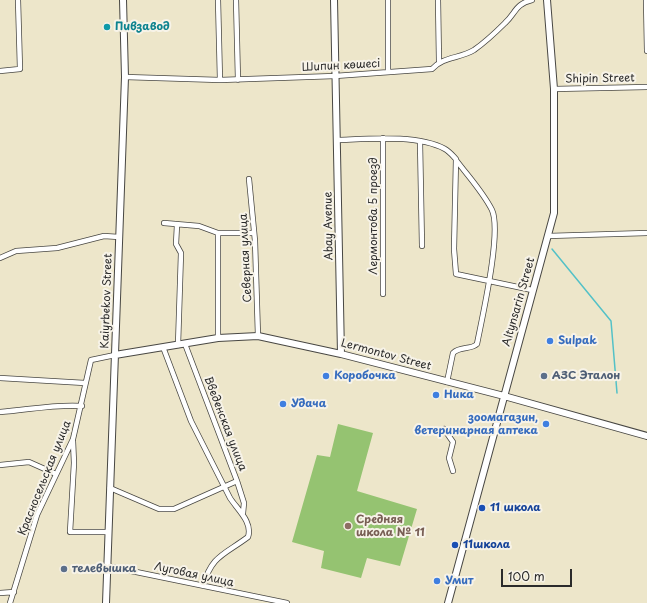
<!DOCTYPE html>
<meta charset="utf-8">
<style>
body{margin:0}
#map{position:relative;width:647px;height:603px;overflow:hidden;background:#ede6ca;font-family:"Playpen Sans",sans-serif}
canvas{display:block}
.scale{position:absolute;left:501px;top:569px;width:71px;height:18px;box-sizing:border-box;border:2px solid #2b2b2b;border-top:0;padding-left:5px;font-size:12px;line-height:14px;white-space:nowrap;color:#2b2b2b;-webkit-text-stroke:3px #f7f3e8;paint-order:stroke}
</style>
<div id="map">
<canvas width="647" height="603"></canvas>
<div class="scale">100 m</div>
</div>
<script>
const ctx = document.querySelector('canvas').getContext('2d');
ctx.lineJoin = 'round';
function paint(path, color) {
  ctx.fillStyle = color;
  ctx.fill(path, 'evenodd');
}
function strokePath(path, color, width, dash) {
  ctx.strokeStyle = color;
  ctx.lineWidth = width;
  ctx.lineCap = dash ? 'butt' : 'round';
  ctx.setLineDash(dash || []);
  ctx.stroke(path);
}
function label(font, color, halo, rows, align = 'center') {
  ctx.font = font + ' "Playpen Sans",sans-serif';
  ctx.lineWidth = 4;
  ctx.setLineDash([]);
  ctx.textBaseline = 'middle';
  ctx.strokeStyle = halo;
  ctx.fillStyle = color;
  for (const [text, x, y, turn = 0] of rows) {
    ctx.save();
    ctx.translate(x, y);
    ctx.rotate((+turn || 0) * Math.PI / 180);
    ctx.textAlign = isNaN(turn) ? turn : align;
    if (halo) ctx.strokeText(text, 0, 0);
    ctx.fillText(text, 0, 0);
    ctx.restore();
  }
}
paint(new Path2D(`
 M 338,424 L 373,433 L 357,491 L 417,509 L 400,566 L 367,558 L 361,578 L 321,568 L 324,551 L 292,542 L 317,455 L 330,457 Z`), '#95c371');
strokePath(new Path2D(`
 M 552,249 L 611,321 L 617,393`), '#53c1c7', 1.5);
const street = new Path2D(`
 M 218,0 L 220,80
 M 236,0 L 238,80
 M 388,0 L 388,72
 M 438,0 L 439,61
 M 646,0 L 647,51
 M 0,71 L 20,69 L 18,0
 M 125,77 L 220,80 L 335,76 L 432,69 C 444,56 459,59 474,50 C 484,43 496,32 505,23 C 516,13 515,4 532,0
 M 554,89 L 647,87
 M 337,140 C 367,139 417,134 445,149 C 449,151 453,156 456,159 L 454,249 L 456,274 L 532,290
 M 420,142 L 422,246
 M 249,179 L 255,241 L 258,336
 M 164,223 L 199,226 L 218,233 L 254,233
 M 177,225 L 176,244 L 181,253 L 178,345
 M 548,236 L 647,233
 M 0,258 L 16,251 L 57,248 L 104,236 L 119,237
 M 383,294 L 383,138
 M 218,338 L 218,233
 M 185,344 L 237,481 L 244,503 L 243,513
 M 163,347 L 191,421 L 230,498 C 237,509 253,522 248,537 C 224,555 212,555 203,586
 M 0,378 L 85,383
 M 447,382 L 453,353 C 460,346 471,350 477,344 C 482,318 502,232 492,210 C 483,192 468,176 456,160
 M 0,412 C 28,410 54,404 82,406
 M 444,429 L 453,442 L 449,458 L 453,471
 M 73,441 L 74,463 L 70,532 L 108,532
 M 0,465 L 29,462 L 56,474
 M 110,488 L 159,509 L 174,509 L 237,481
 M 107,566 L 287,603
 M 0,593 L 14,592
 M 10,603 L 37,515 L 73,439 L 91,360 L 115,355`);
const secondary = new Path2D(`
 M 334,0 L 341,354
 M 115,355 L 218,338 L 258,336 L 341,354 L 504,396 L 647,436
 M 106,603 L 125,77 L 123,0
 M 448,603 L 554,213 L 554,89 L 547,0`);
strokePath(street, '#484743', 6);
strokePath(secondary, '#484743', 8);
strokePath(street, '#fff', 4.5);
strokePath(secondary, '#fff', 6);
for (const [x, y, r, color] of [
 [107,27,4,"#0f9aa8"],
 [550,341,4,"#3f7fe0"],
 [326,376,4,"#3f7fe0"],
 [544,376,4,"#5c6f8a"],
 [436,395,4,"#3f7fe0"],
 [283,404,4,"#3f7fe0"],
 [546,424,4,"#3f7fe0"],
 [482,508,4,"#1a4fb4"],
 [348,526,4,"#8d6e63"],
 [455,545,4,"#1a4fb4"],
 [64,569,4,"#5c6f8a"],
 [437,581,4,"#3f7fe0"]
]) {
  const dot = new Path2D();
  dot.arc(x, y, r, 0, 2 * Math.PI);
  ctx.fillStyle = color;
  ctx.fill(dot);
  strokePath(dot, '#f7f3e8', 1.5);
}
label('bold 11px', '#0d838f', '#f7f3e8', [
 ["Пивзавод",115,27]
], 'left');
label('11px', '#2b2b2b', '#f7f3e8', [
 ["Шипин көшесі",341,66,-3],
 ["Shipin Street",600,79,-1],
 ["Лермонтова 5 проезд",374,216,-90],
 ["Abay Avenue",329,226,-91],
 ["Северная улица",246,258,-93],
 ["Kaiyrbekov Street",107,301,-88],
 ["Altynsarin Street",519,302,-74],
 ["Lermontov Street",386,355,15],
 ["Введенская улица",225,424,69],
 ["Красносельская улица",45,478,-68],
 ["Луговая улица",194,575,12]
]);
label('bold 11px', '#366cbe', '#f7f3e8', [
 ["Sulpak",558,341],
 ["Коробочка",334,376],
 ["Ника",444,395],
 ["Удача",291,404],
 ["зоомагазин,",538,418,"right"],
 ["ветеринарная аптека",538,431,"right"],
 ["Умит",445,581]
], 'left');
label('bold 11px', '#4e5e75', '#f7f3e8', [
 ["АЗС Эталон",552,376],
 ["телевышка",72,569]
], 'left');
label('bold 11px', '#164399', '#f7f3e8', [
 ["11 школа",490,508],
 ["11школа",463,545]
], 'left');
label('bold 11px', '#785e54', '#f7f3e8', [
 ["Средняя",356,520],
 ["школа № 11",356,533]
], 'left');
</script>
